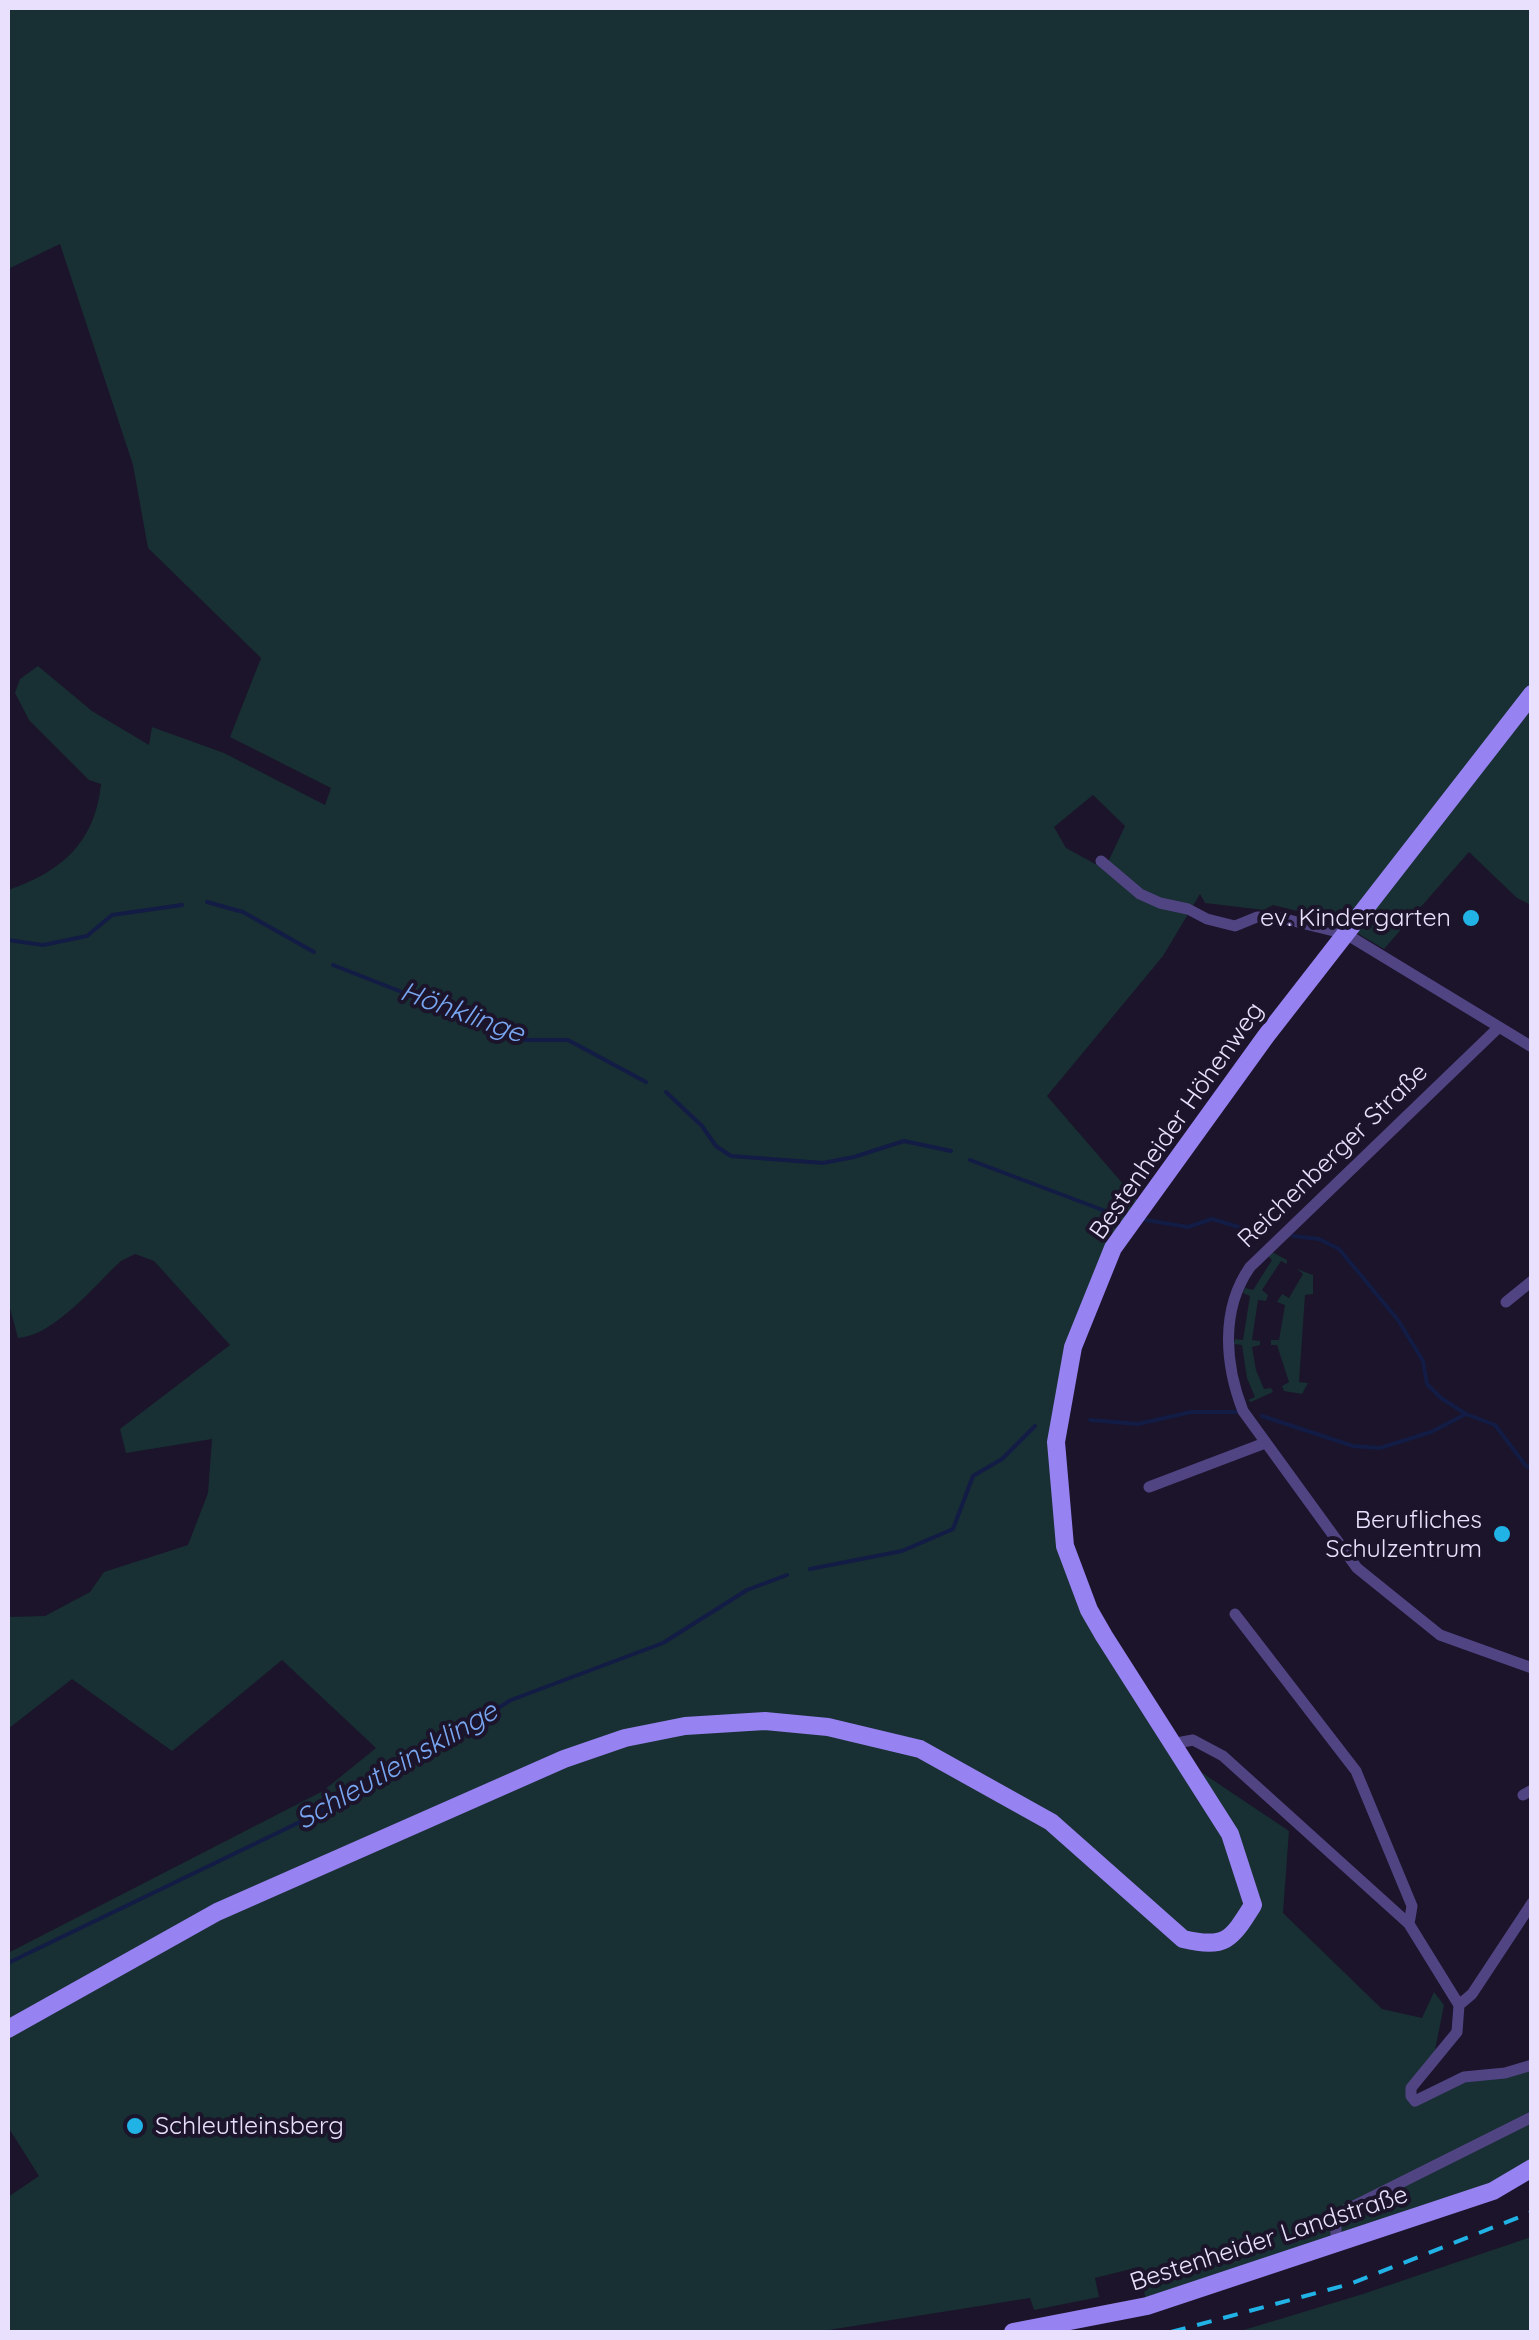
<!DOCTYPE html>
<meta charset="utf-8">
<style>
body{margin:0}
#map{position:relative;width:1539px;height:2340px;overflow:hidden;background:#1b142a;font-family:Quicksand,sans-serif}
canvas{display:block}
.frame{position:absolute;inset:0;border:10px solid #e8e0fc;pointer-events:none}
</style>
<div id="map">
<canvas width="1539" height="2340"></canvas>
<div class="frame"></div>
</div>
<script>
const ctx = document.querySelector('canvas').getContext('2d');
ctx.lineJoin = 'round';
function paint(path, color) {
  ctx.fillStyle = color;
  ctx.fill(path, 'evenodd');
}
function strokePath(path, color, width, dash) {
  ctx.strokeStyle = color;
  ctx.lineWidth = width;
  ctx.lineCap = dash ? 'butt' : 'round';
  ctx.setLineDash(dash || []);
  ctx.stroke(path);
}
function label(font, color, halo, rows, align = 'center') {
  ctx.font = font + ' Quicksand,sans-serif';
  ctx.lineWidth = 8;
  ctx.setLineDash([]);
  ctx.textBaseline = 'middle';
  ctx.strokeStyle = halo;
  ctx.fillStyle = color;
  for (const [text, x, y, turn = 0] of rows) {
    ctx.save();
    ctx.translate(x, y);
    ctx.rotate((+turn || 0) * Math.PI / 180);
    ctx.textAlign = isNaN(turn) ? turn : align;
    if (halo) ctx.strokeText(text, 0, 0);
    ctx.fillText(text, 0, 0);
    ctx.restore();
  }
}
paint(new Path2D(`
 M 8,8 L 1531,8 L 1531,905 L 1517,898 L 1469,852 L 1384,949 L 1337,921 L 1273,905 L 1264,910 L 1205,903 L 1200,894 L 1163,956 L 1047,1096 L 1143,1207 L 1073,1347 L 1056,1442 L 1065,1546 L 1089,1610 L 1180,1758 L 1289,1831 L 1283,1913 L 1382,2009 L 1422,2018 L 1434,1992 L 1444,2005 L 1433,2060 L 1412,2087 L 1414,2100 L 1439,2089 L 1531,2065 L 1531,2168 L 1147,2306 L 1139,2267 L 1095,2278 L 1099,2297 L 1034,2310 L 1030,2298 L 816,2332 L 8,2332 L 8,2197 L 39,2176 L 8,2127 L 8,1953 L 323,1791 L 376,1748 L 282,1660 L 172,1751 L 72,1679 L 8,1729 L 8,1617 L 45,1616 L 90,1592 L 104,1572 L 188,1545 L 208,1493 L 212,1439 L 126,1453 L 120,1429 L 230,1345 L 154,1261 L 135,1254 L 121,1261 C 95,1285 54,1336 18,1338 L 8,1301 L 8,890 C 61,872 95,843 101,784 L 89,780 L 29,720 L 15,693 L 20,679 L 38,666 L 92,711 L 149,745 L 152,727 L 224,753 L 325,805 L 331,788 L 230,737 L 261,658 L 148,548 L 133,465 L 60,244 L 8,269 ZM 1093,795 L 1125,826 L 1108,862 L 1099,866 L 1066,848 L 1054,827 Z
 M 1272,1252 L 1287,1260 L 1287,1264 L 1281,1261 L 1262,1290 L 1268,1295 L 1266,1301 L 1258,1300 L 1252,1340 L 1260,1341 L 1260,1345 L 1252,1347 L 1256,1370 L 1264,1389 L 1271,1388 L 1273,1392 L 1251,1402 L 1248,1400 L 1255,1397 L 1247,1378 L 1242,1345 L 1234,1344 L 1235,1339 L 1243,1340 L 1250,1296 L 1243,1293 L 1245,1288 L 1253,1290 L 1272,1260 L 1267,1255 Z
 M 1297,1269 L 1313,1275 L 1313,1294 L 1305,1295 L 1299,1382 L 1308,1383 L 1302,1394 L 1284,1391 L 1282,1386 L 1289,1382 L 1277,1345 L 1271,1345 L 1271,1340 L 1279,1340 L 1285,1305 L 1277,1302 L 1282,1294 L 1289,1298 L 1303,1274 Z
 M 1531,2237 L 1531,2332 L 1237,2332 L 1363,2294 Z`), '#182f33');
strokePath(new Path2D(`
 M 207,902 L 243,912 L 314,952
 M 8,940 L 43,945 L 87,936 L 112,915 L 182,905
 M 333,965 L 524,1040 L 568,1040 L 646,1082
 M 666,1092 L 702,1126 L 716,1146 L 731,1156 L 823,1163 L 854,1157 L 904,1141 L 951,1151
 M 970,1160 L 1116,1215
 M 1146,1220 L 1188,1227 L 1212,1219 L 1262,1234
 M 1293,1236 L 1319,1239 L 1339,1249 L 1398,1320 L 1423,1361 L 1427,1384 L 1441,1398 L 1466,1414 L 1495,1425 L 1526,1466 L 1532,1468
 M 1262,1416 L 1353,1446 L 1380,1448 L 1431,1432 L 1466,1414
 M 1090,1420 L 1138,1424 L 1191,1412 L 1236,1412
 M 810,1569 L 902,1551 L 953,1529 L 973,1476 L 1002,1459 L 1035,1426
 M 8,1963 L 362,1792 L 511,1700 L 663,1643 L 747,1590 L 787,1575`), '#121c45', 4);
strokePath(new Path2D(`
 M 1101,861 L 1140,894 L 1160,903 L 1188,909 L 1207,919 L 1235,926 L 1257,917 L 1281,918 L 1346,934 L 1532,1047
 M 1498,1028 L 1250,1267 C 1220,1310 1225,1365 1243,1411 L 1357,1568 L 1440,1635 L 1532,1668
 M 1506,1302 L 1532,1281
 M 1149,1487 L 1265,1443
 M 1235,1614 L 1356,1771 L 1412,1906 L 1409,1924
 M 1171,1744 L 1193,1740 L 1223,1756 L 1409,1924 L 1459,2005 L 1457,2032 L 1411,2088 L 1411,2096 L 1415,2101 L 1464,2077 L 1505,2073 L 1532,2065
 M 1523,1795 L 1532,1790
 M 1459,2005 L 1472,1994 L 1532,1903
 M 1336,2246 L 1336,2215 L 1532,2117`), '#514483', 11);
strokePath(new Path2D(`
 M 8,2029 L 217,1912 L 564,1759 L 625,1738 L 685,1726 L 765,1721 L 828,1727 L 920,1749 L 1051,1822 L 1183,1939 C 1226,1949 1231,1940 1253,1905 L 1230,1834 L 1104,1636 L 1089,1610 L 1065,1546 L 1056,1442 L 1073,1347 L 1113,1248 L 1266,1036 L 1532,694
 M 1013,2332 L 1147,2306 L 1493,2191 L 1532,2168`), '#9782f1', 18);
strokePath(new Path2D(`
 M 1171,2332 L 1350,2284 L 1532,2212`), '#21b2e6', 4, [15, 12]);
for (const [x, y, r, color] of [
 [1471,918,10,"#21b2e6"],
 [1502,1534,10,"#21b2e6"],
 [135,2126,10,"#21b2e6"]
]) {
  const dot = new Path2D();
  dot.arc(x, y, r, 0, 2 * Math.PI);
  ctx.fillStyle = color;
  ctx.fill(dot);
  strokePath(dot, '#1b142a', 4);
}
label('25px', '#e8e0fc', '#1b142a', [
 ["ev. Kindergarten",1451,918],
 ["Berufliches",1482,1520],
 ["Schulzentrum",1482,1549],
 ["Schleutleinsberg",155,2126,"left"]
], 'right');
label('25px', '#e8e0fc', '#1b142a', [
 ["Bestenheider Höhenweg",1177,1121,-55],
 ["Reichenberger Straße",1333,1156,-44],
 ["Bestenheider Landstraße",1269,2239,-18]
]);
label('italic 28px', '#79a6f0', '#1b142a', [
 ["Höhklinge",462,1013,20],
 ["Schleutleinsklinge",397,1766,-30]
]);
</script>
